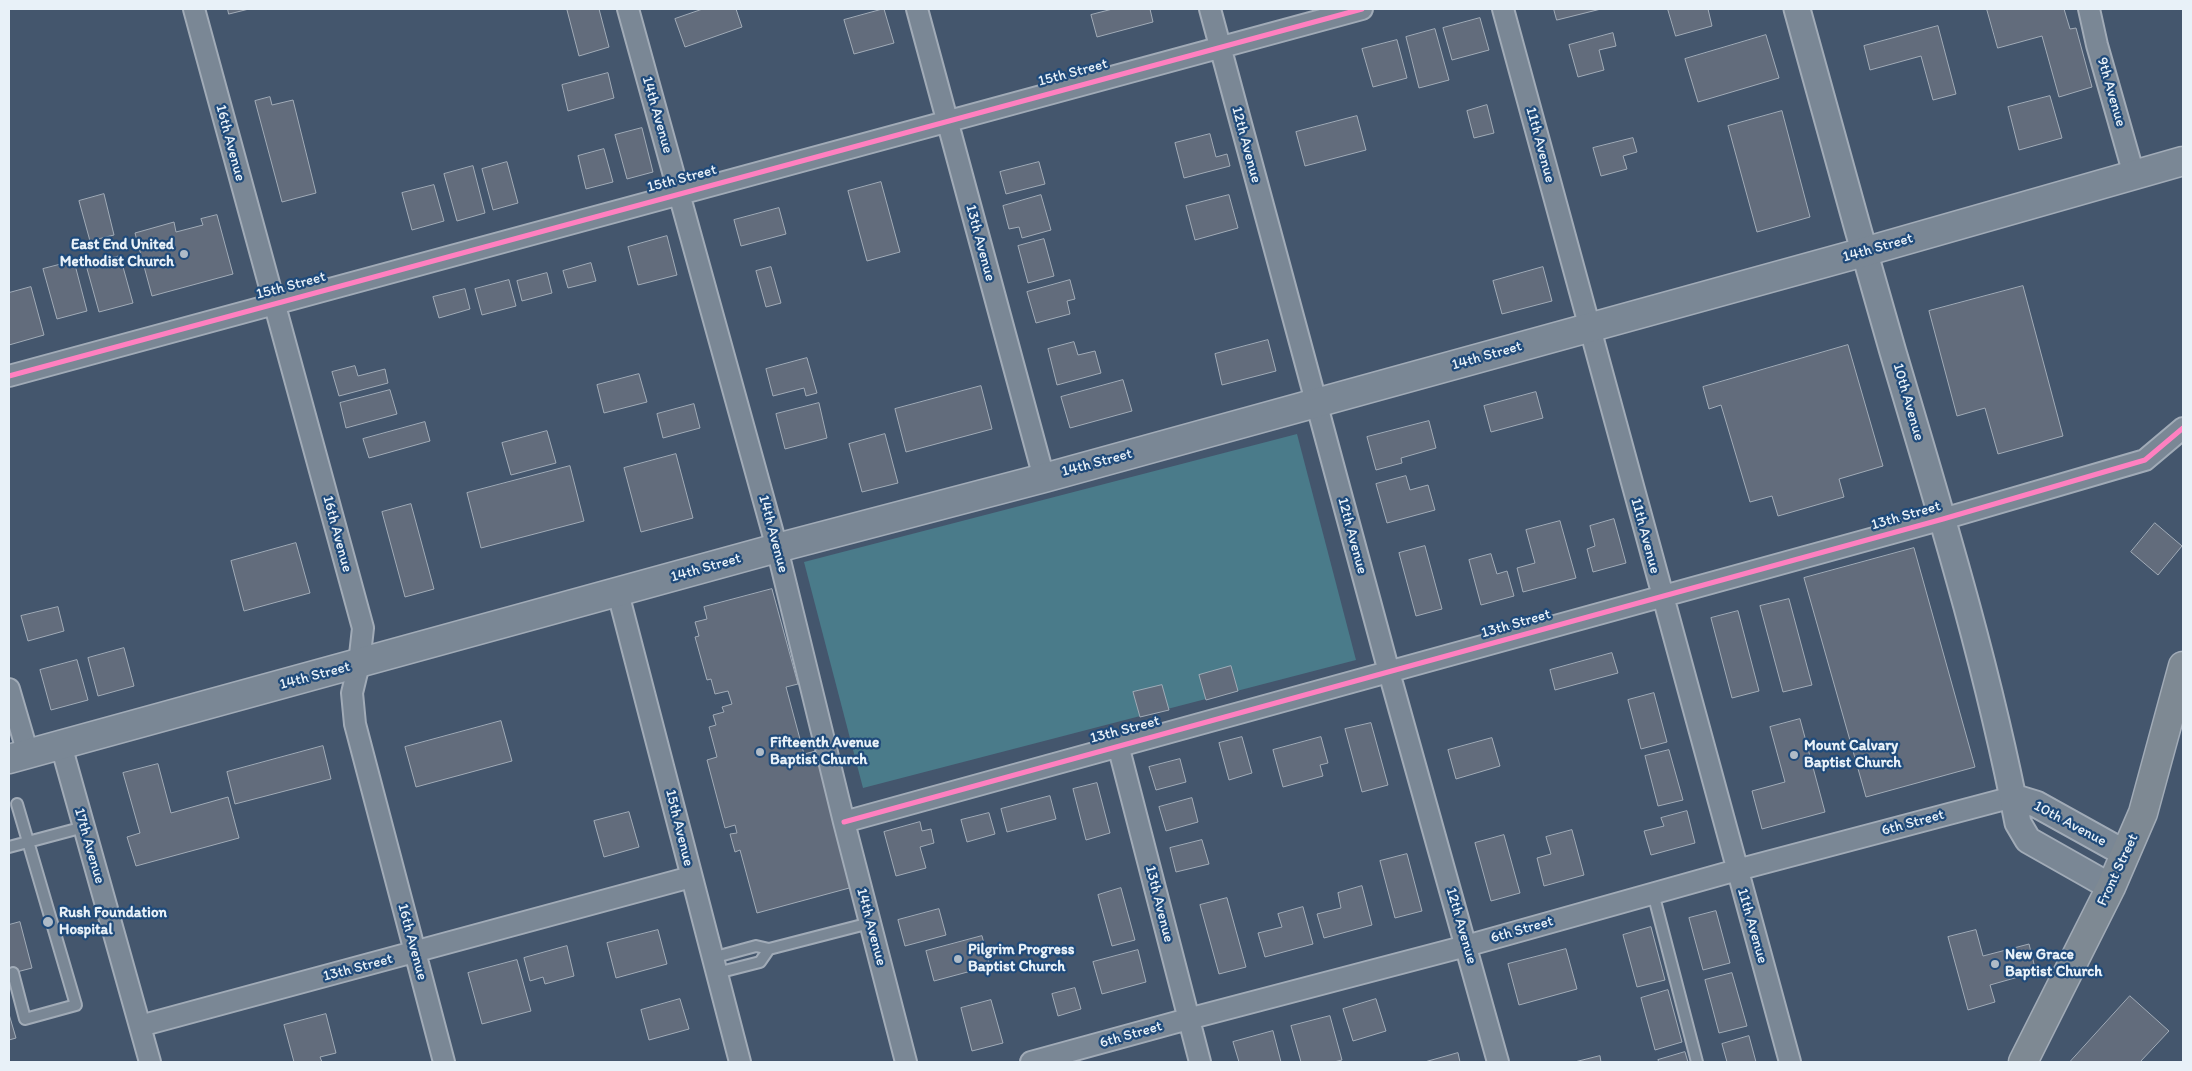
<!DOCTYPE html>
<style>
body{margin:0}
#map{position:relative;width:2192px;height:1071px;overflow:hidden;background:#44566d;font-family:Itim,sans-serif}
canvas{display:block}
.frame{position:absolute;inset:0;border:10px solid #e8f1f8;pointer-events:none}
</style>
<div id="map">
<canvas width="2192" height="1071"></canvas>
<div class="frame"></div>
</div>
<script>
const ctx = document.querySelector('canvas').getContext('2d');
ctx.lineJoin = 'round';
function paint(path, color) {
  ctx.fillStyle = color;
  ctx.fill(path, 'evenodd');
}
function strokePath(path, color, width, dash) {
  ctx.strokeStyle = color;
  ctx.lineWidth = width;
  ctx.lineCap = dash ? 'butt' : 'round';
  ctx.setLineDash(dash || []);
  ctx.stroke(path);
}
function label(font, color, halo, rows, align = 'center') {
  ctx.font = font + ' Itim,sans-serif';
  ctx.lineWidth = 4.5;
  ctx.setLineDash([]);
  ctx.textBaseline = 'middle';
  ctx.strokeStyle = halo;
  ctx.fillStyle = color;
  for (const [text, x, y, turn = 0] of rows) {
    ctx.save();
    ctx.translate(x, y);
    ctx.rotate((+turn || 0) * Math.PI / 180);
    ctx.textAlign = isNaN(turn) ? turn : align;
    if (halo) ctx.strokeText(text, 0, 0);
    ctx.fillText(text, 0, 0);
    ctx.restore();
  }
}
paint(new Path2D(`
 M 1297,434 L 1356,660 L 863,788 L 804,562 Z`), '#4a7b8a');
const building = new Path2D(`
 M 228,9 L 249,9 L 229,14 Z
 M 572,9 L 599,9 L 609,47 L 579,56 L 567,10 Z
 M 703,9 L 736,9 L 742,27 L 685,47 L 675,19 Z
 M 884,9 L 894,43 L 854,54 L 844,20 Z
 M 1113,9 L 1150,9 L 1153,22 L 1097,37 L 1091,15 Z
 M 1554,9 L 1601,9 L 1557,20 Z
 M 1668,9 L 1708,9 L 1712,26 L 1676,36 Z
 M 1987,9 L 2064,9 L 2070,29 L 2076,28 L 2092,87 L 2059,97 L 2042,36 L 1998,48 Z
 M 1480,18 L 1489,50 L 1452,60 L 1443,28 Z
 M 1938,26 L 1956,94 L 1933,100 L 1921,56 L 1870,70 L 1864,46 Z
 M 1435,29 L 1449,80 L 1419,88 L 1406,37 Z
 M 1613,33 L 1616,46 L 1599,50 L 1604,70 L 1578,77 L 1569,45 Z
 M 1766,35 L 1779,78 L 1698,102 L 1685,59 Z
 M 1397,40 L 1407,78 L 1373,87 L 1362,49 Z
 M 608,73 L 614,98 L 568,111 L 562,85 Z
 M 2050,96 L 2062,138 L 2019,150 L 2008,107 Z
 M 270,97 L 272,105 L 293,100 L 316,193 L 282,202 L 255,101 Z
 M 1487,105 L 1494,133 L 1474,138 L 1467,111 Z
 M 1782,111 L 1810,217 L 1757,232 L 1728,126 Z
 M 1357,116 L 1366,150 L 1305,166 L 1296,132 Z
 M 642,128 L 653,172 L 627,179 L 615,135 Z
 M 1210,134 L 1216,157 L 1227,154 L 1230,166 L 1184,178 L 1175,143 Z
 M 1633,138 L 1637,152 L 1623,156 L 1627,169 L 1601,176 L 1593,148 Z
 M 604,149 L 613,182 L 586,189 L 578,156 Z
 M 507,162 L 518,203 L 493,210 L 482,169 Z
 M 1039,162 L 1045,184 L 1006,194 L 1000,172 Z
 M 473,166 L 485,213 L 457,221 L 444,174 Z
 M 881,182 L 900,252 L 867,261 L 848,191 Z
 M 434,185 L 444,221 L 412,230 L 402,193 Z
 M 104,194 L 114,235 L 90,241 L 79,201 Z
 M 1041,195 L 1051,230 L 1022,238 L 1019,227 L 1009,229 L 1003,206 Z
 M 1229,195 L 1238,228 L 1195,240 L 1186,206 Z
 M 779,208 L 786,234 L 741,246 L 734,220 Z
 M 217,215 L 233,274 L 152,296 L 135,233 L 174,222 L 176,232 L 203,225 L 201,219 Z
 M 667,236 L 677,275 L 638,285 L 628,247 Z
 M 1044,239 L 1054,276 L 1028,283 L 1018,246 Z
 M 120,256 L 133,303 L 99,312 L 86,265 Z
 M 74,261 L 87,311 L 57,319 L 43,269 Z
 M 591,263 L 596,281 L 568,288 L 563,271 Z
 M 771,267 L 781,303 L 766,307 L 756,271 Z
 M 1543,267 L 1552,301 L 1502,314 L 1493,281 Z
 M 547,273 L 552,293 L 522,301 L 517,281 Z
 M 509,280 L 516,306 L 482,315 L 475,289 Z
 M 1070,280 L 1075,299 L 1067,301 L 1070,314 L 1036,323 L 1027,292 Z
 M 2023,286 L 2063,436 L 1998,454 L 1985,408 L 1957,416 L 1929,311 Z
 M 31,287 L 44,335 L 9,345 L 9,293 Z
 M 465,289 L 470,309 L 439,318 L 433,297 Z
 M 1268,340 L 1276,371 L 1222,385 L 1215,354 Z
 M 1074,342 L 1078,355 L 1095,351 L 1101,373 L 1057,385 L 1048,349 Z
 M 1848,345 L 1883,466 L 1839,479 L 1844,497 L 1778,516 L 1772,496 L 1750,502 L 1721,405 L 1709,409 L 1703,387 Z
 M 807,358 L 817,393 L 806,396 L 804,388 L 773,396 L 766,369 Z
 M 355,366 L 358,376 L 385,369 L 388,383 L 339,396 L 332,372 Z
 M 639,374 L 647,402 L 604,413 L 597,385 Z
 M 1123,380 L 1132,411 L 1070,428 L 1061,397 Z
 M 981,386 L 992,429 L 906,452 L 895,409 Z
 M 390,390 L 397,414 L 346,428 L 340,403 Z
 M 1536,392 L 1543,418 L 1491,432 L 1484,406 Z
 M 819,403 L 827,438 L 785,449 L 776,414 Z
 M 694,404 L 700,428 L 663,438 L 657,414 Z
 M 1429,421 L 1436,448 L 1401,458 L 1402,463 L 1376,470 L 1367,437 Z
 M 425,422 L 430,441 L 369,458 L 363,439 Z
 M 547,431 L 556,463 L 511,475 L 502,443 Z
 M 885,434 L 898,483 L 862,492 L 849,444 Z
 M 676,454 L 693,518 L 641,532 L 624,468 Z
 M 570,466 L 584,521 L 481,548 L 467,493 Z
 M 1406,476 L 1410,490 L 1428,485 L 1435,510 L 1387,523 L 1376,484 Z
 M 411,504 L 434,589 L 405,597 L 382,512 Z
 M 1614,519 L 1626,563 L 1593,572 L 1587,549 L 1595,546 L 1590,526 Z
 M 1560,521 L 1576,578 L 1523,592 L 1517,568 L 1535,563 L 1526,530 Z
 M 2155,523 L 2182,546 L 2158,575 L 2131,552 Z
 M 296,543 L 310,593 L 244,611 L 231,561 Z
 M 1425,546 L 1442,609 L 1416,616 L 1399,553 Z
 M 1914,548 L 1975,767 L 1866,797 L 1804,578 Z
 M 1491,554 L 1497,574 L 1507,571 L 1514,596 L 1481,605 L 1469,560 Z
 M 772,589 L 798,684 L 786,687 L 804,754 L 816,751 L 853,887 L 757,913 L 740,850 L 735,852 L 730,834 L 737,833 L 735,825 L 725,828 L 707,760 L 717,757 L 709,727 L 716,725 L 713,715 L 724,712 L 722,707 L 732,704 L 728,691 L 715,694 L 711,679 L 707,680 L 695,637 L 699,636 L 695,622 L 707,619 L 704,607 Z
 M 1789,599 L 1812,685 L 1783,692 L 1760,606 Z
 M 58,607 L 64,631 L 28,641 L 21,616 Z
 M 1738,611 L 1759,691 L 1732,698 L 1711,618 Z
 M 124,648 L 134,686 L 98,696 L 88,658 Z
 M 1612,653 L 1618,673 L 1555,690 L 1550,670 Z
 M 77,660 L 88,700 L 51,710 L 40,670 Z
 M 1231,666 L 1238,691 L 1206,700 L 1199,675 Z
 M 1162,685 L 1169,710 L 1140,717 L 1133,692 Z
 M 1654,693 L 1667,742 L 1641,749 L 1628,700 Z
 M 1800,719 L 1825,812 L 1762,829 L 1752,791 L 1785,782 L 1770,727 Z
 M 501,721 L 512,761 L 416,787 L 405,747 Z
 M 1371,723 L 1388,785 L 1362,792 L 1345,729 Z
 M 1242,737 L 1252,773 L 1229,780 L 1219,743 Z
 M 1321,737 L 1328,763 L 1320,765 L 1323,776 L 1283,787 L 1273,750 Z
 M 1492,738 L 1500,766 L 1456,779 L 1448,750 Z
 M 323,746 L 331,779 L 235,804 L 227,772 Z
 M 1669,750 L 1683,800 L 1658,806 L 1645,756 Z
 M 1180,759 L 1186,782 L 1156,790 L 1149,767 Z
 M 158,764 L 171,813 L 228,797 L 239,838 L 136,866 L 127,837 L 140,833 L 123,773 Z
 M 1097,783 L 1110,833 L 1086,840 L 1073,789 Z
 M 1050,796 L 1056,819 L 1007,832 L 1001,809 Z
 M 1192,798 L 1198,822 L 1166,831 L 1159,807 Z
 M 1687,811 L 1695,843 L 1651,855 L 1644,831 L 1664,826 L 1661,818 Z
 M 629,812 L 639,847 L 604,857 L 594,821 Z
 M 989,813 L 995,834 L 967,842 L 961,820 Z
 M 920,822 L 922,831 L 931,829 L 934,843 L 920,847 L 926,868 L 896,876 L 884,832 Z
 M 1572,830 L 1584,875 L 1544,886 L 1537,858 L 1551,854 L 1546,837 Z
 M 1504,835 L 1520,893 L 1491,901 L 1475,843 Z
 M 1202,840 L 1209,864 L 1176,872 L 1170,848 Z
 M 1407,854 L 1422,911 L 1395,918 L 1380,861 Z
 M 1362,886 L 1372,925 L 1324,938 L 1317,914 L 1341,908 L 1338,893 Z
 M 1121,888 L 1135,940 L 1112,946 L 1098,895 Z
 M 1227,898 L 1246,967 L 1219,974 L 1200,905 Z
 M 1303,907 L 1313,944 L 1265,957 L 1258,933 L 1282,927 L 1278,914 Z
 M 939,909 L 946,935 L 905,946 L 898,920 Z
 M 1716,911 L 1730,963 L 1703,970 L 1689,918 Z
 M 20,922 L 32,968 L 9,974 L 9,925 Z
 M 1651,927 L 1665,980 L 1637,987 L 1623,935 Z
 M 658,930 L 667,964 L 616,978 L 607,943 Z
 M 1976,930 L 1983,956 L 2029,944 L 2036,972 L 1990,985 L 1995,1002 L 1968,1010 L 1948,937 Z
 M 982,936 L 990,966 L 934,981 L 926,951 Z
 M 567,946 L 574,976 L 545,984 L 543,977 L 530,981 L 524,958 Z
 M 1566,949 L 1577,989 L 1519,1005 L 1508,964 Z
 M 1138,950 L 1146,982 L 1102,994 L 1093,962 Z
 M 517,960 L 531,1011 L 482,1024 L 468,973 Z
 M 1732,973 L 1747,1026 L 1719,1033 L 1705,980 Z
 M 1075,988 L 1081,1009 L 1058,1016 L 1052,994 Z
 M 1668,990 L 1682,1042 L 1655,1050 L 1641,998 Z
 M 2130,996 L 2169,1031 L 2140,1062 L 2070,1062 Z
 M 680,999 L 689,1029 L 649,1040 L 641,1010 Z
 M 1376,999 L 1386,1031 L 1353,1041 L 1343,1009 Z
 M 991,1000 L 1003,1043 L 972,1051 L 961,1008 Z
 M 9,1014 L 16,1038 L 9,1040 Z
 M 326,1014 L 336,1053 L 320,1057 L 322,1062 L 294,1062 L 284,1025 Z
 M 1330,1016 L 1342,1060 L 1334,1062 L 1301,1062 L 1291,1026 Z
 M 1273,1031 L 1281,1062 L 1239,1062 L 1233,1042 Z
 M 1749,1036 L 1756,1062 L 1727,1062 L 1722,1044 Z
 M 1685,1052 L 1688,1062 L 1659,1062 L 1658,1060 Z
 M 1458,1053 L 1460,1062 L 1425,1062 Z
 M 1600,1056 L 1601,1062 L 1575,1062 Z`);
paint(building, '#626c7c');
strokePath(building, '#a1abb7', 1);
const service = new Path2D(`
 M 9,847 L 84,827
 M 1653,893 L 1697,1062
 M 712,958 L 756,946 L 769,949 L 870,923
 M 13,973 L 25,1019 L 76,1005 L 17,804
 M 717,973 L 760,962 L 769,949`);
const minor = new Path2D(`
 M 194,9 L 363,628 L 359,664 L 352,693 L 355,724 L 444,1062
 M 628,9 L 777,548 L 844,822 L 906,1062
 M 917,9 L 1044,478
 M 1210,9 L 1389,672 L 1498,1062
 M 1503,9 L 1790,1062
 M 2089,9 L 2097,45 L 2134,175
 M 9,376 L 1362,9
 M 618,593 L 740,1062
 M 9,689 L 28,754
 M 61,745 L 150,1062
 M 1118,745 L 1200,1062
 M 844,822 L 1943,519 L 2145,460 L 2183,428
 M 140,1026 L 691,877
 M 1031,1062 L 1188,1019 L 1466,946 L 1737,870 L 2013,797`);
const tertiary = new Path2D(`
 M 1797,9 C 1828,123 1860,238 1893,352 C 1939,507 1987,663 2018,823 L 2028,840 L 2111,887
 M 2013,797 L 2036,804 L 2126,854`);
const secondary = new Path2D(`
 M 9,759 L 777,548 L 1044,478 L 1864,252 L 2183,161`);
const primary = new Path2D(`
 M 2023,1062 L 2111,887 L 2143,813 L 2183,666`);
strokePath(service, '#a1abb7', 14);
strokePath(minor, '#a1abb7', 24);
strokePath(tertiary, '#a1abb7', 29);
strokePath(secondary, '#a1abb7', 31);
strokePath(primary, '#a1abb7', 31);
strokePath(service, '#7a8795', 10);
strokePath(minor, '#7a8795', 20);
strokePath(tertiary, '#7a8795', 25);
strokePath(secondary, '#7a8795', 28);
strokePath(primary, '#7e8993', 28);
strokePath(new Path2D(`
 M 9,376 L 1362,9
 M 844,822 L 1943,519 L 2145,460 L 2183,428`), '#ff80c0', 5);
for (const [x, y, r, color] of [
 [184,254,5,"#afbbc7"],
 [760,752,5,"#afbbc7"],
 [1794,755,5,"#afbbc7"],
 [48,922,6,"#afbbc7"],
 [958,959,5,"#afbbc7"],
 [1995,964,5,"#afbbc7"]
]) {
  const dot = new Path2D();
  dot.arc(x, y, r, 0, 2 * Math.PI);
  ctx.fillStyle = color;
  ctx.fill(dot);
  strokePath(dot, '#1f4a7a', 2);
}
label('15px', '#e8f1f8', '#1f4a7a', [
 ["15th Street",1073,73,-15],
 ["9th Avenue",2111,92,74],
 ["14th Avenue",657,115,74],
 ["16th Avenue",230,143,75],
 ["12th Avenue",1246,145,75],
 ["11th Avenue",1540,145,75],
 ["15th Street",682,179,-15],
 ["13th Avenue",980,243,75],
 ["14th Street",1878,248,-16],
 ["15th Street",291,286,-15],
 ["14th Street",1487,356,-16],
 ["10th Avenue",1908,402,74],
 ["14th Street",1097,463,-15],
 ["13th Street",1906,516,-16],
 ["16th Avenue",337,534,75],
 ["14th Avenue",773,534,75],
 ["12th Avenue",1352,536,75],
 ["11th Avenue",1645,536,75],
 ["14th Street",706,568,-16],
 ["13th Street",1516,624,-16],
 ["14th Street",315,676,-15],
 ["13th Street",1125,730,-15],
 ["6th Street",1913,823,-15],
 ["10th Avenue",2070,824,28],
 ["15th Avenue",679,828,76],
 ["17th Avenue",89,846,74],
 ["Front Street",2118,870,-65],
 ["13th Avenue",1159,904,76],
 ["12th Avenue",1461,926,74],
 ["11th Avenue",1752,926,74],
 ["14th Avenue",871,927,75],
 ["6th Street",1522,930,-16],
 ["16th Avenue",412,942,75],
 ["13th Street",358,968,-15],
 ["6th Street",1131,1035,-16]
]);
label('bold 15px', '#e8f1f8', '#1f4a7a', [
 ["East End United",174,245,"right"],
 ["Methodist Church",174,262,"right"],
 ["Fifteenth Avenue",770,743],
 ["Baptist Church",770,760],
 ["Mount Calvary",1804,746],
 ["Baptist Church",1804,763],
 ["Rush Foundation",59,913],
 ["Hospital",59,930],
 ["Pilgrim Progress",968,950],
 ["Baptist Church",968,967],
 ["New Grace",2005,955],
 ["Baptist Church",2005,972]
], 'left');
</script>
